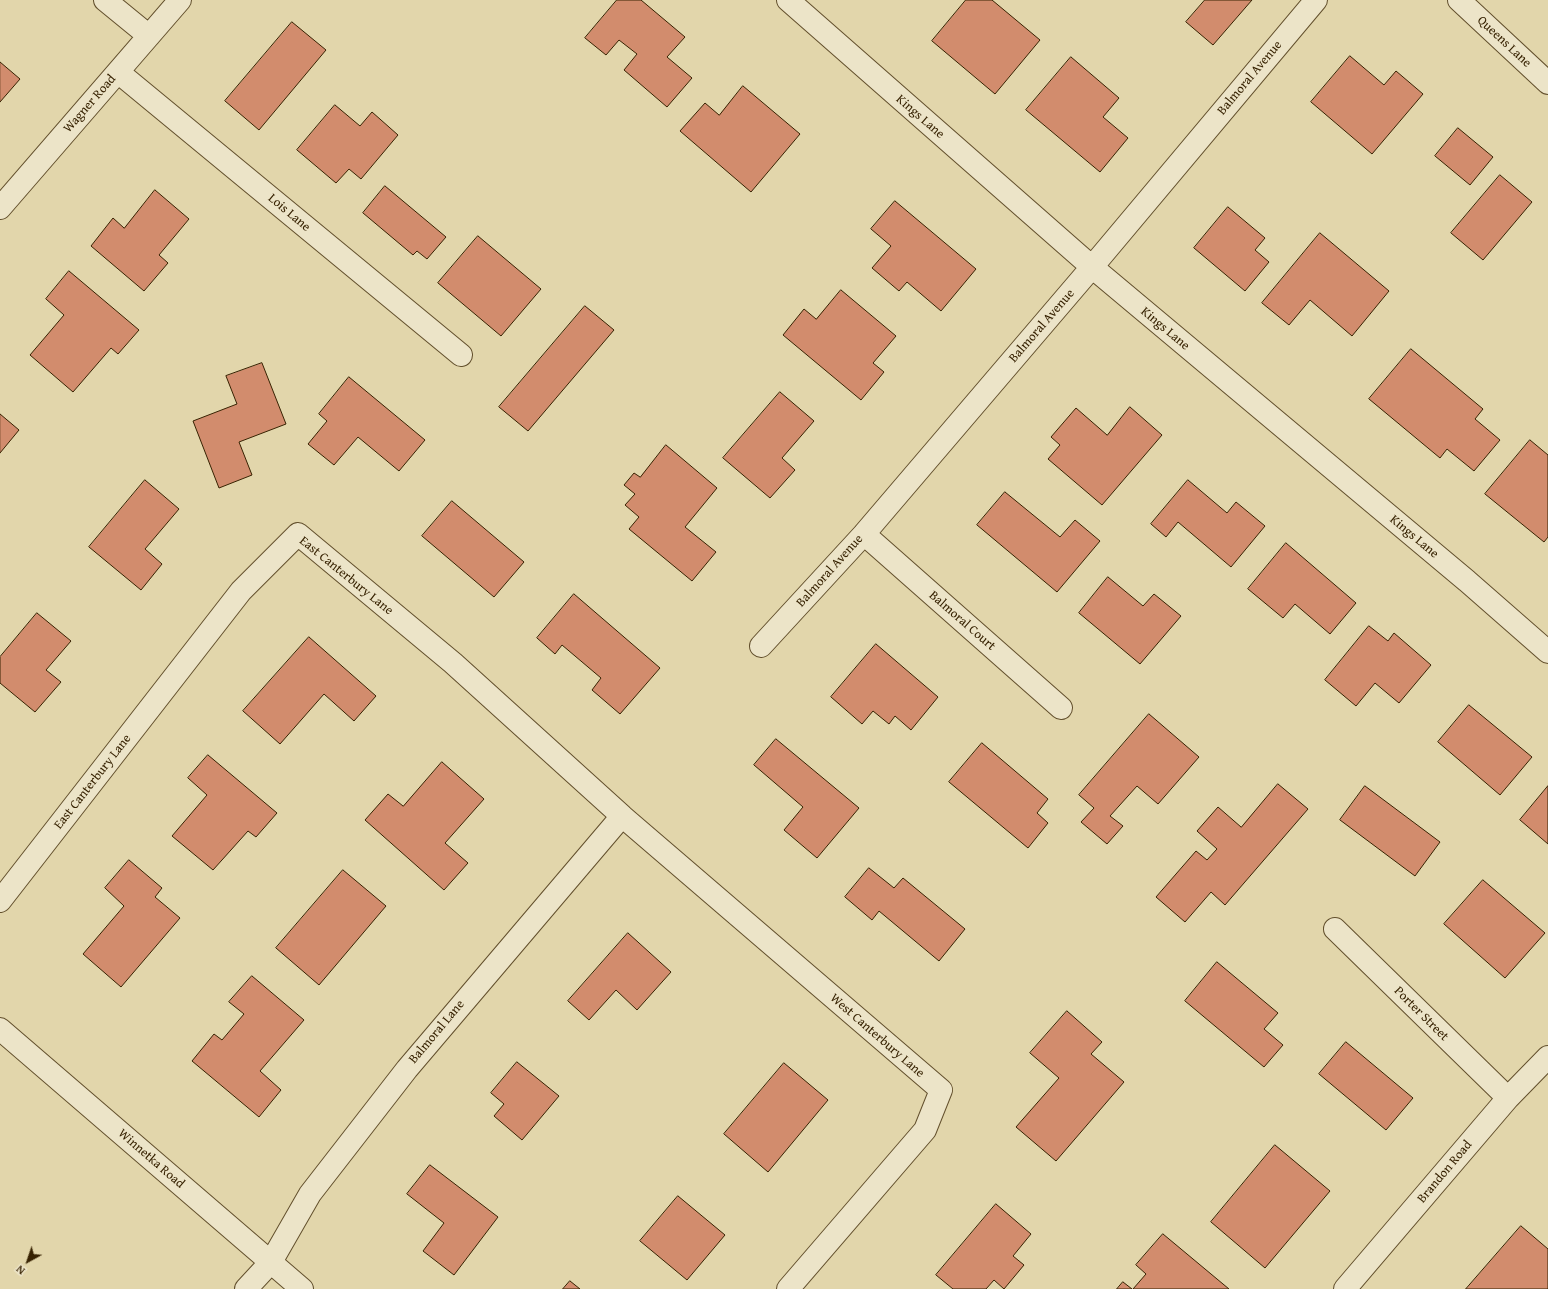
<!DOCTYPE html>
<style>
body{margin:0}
#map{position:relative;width:1548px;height:1289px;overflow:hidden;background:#e2d6ab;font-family:"Gentium Book Plus",serif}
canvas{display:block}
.north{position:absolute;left:8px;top:1241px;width:40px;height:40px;-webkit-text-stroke:3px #ece4c8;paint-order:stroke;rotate:220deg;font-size:11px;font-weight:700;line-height:16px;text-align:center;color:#372202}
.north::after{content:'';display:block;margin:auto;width:14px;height:18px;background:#372202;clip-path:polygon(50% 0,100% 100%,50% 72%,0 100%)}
</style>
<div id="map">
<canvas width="1548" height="1289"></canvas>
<div class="north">N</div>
</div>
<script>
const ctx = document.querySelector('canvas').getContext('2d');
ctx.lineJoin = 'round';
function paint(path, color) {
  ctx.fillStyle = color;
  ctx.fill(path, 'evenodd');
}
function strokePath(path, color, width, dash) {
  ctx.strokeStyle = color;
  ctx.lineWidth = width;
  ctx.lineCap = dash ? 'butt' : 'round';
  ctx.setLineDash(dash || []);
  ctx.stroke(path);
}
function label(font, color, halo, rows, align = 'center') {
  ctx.font = font + ' "Gentium Book Plus",serif';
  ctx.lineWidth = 3.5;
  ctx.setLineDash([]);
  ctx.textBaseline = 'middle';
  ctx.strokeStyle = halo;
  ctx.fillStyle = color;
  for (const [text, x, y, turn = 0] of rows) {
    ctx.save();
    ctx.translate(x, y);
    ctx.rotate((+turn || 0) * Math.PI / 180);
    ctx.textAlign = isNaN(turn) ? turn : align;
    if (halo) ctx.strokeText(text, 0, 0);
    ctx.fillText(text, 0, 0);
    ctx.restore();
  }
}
const building = new Path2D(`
 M 617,0 L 641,0 L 685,37 L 667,57 L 692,78 L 667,107 L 624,70 L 637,54 L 619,40 L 606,55 L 585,38 Z
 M 966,0 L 992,0 L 1040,40 L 995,94 L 932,41 Z
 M 1205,0 L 1252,0 L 1213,45 L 1186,22 Z
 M 292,22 L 326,50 L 259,130 L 225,101 Z
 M 1350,56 L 1384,85 L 1396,71 L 1423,94 L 1372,154 L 1311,102 Z
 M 1071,57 L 1119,98 L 1103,117 L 1128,138 L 1100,172 L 1026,110 Z
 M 0,62 L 20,79 L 0,102 Z
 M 743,86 L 800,134 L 751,192 L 680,131 L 705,103 L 719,115 Z
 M 335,105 L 360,126 L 372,112 L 398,135 L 361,179 L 349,169 L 336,183 L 297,150 Z
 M 1458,128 L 1493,157 L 1470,185 L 1435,156 Z
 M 1500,175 L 1532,202 L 1483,260 L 1451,233 Z
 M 385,186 L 446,237 L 427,259 L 417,251 L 413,255 L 363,213 Z
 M 155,190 L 189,219 L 159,255 L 168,263 L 144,291 L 91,246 L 113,218 L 124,228 Z
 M 895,201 L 976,269 L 941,311 L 907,282 L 899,291 L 872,268 L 891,246 L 871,229 Z
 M 1228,207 L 1265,238 L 1255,250 L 1269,262 L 1245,291 L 1194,248 Z
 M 1320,233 L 1389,291 L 1352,336 L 1310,300 L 1289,325 L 1262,303 Z
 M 478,236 L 541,289 L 501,336 L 438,283 Z
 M 69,271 L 139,330 L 118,354 L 111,348 L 73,392 L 30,355 L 64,315 L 46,299 Z
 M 841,290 L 896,336 L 873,363 L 884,372 L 861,400 L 783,335 L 804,309 L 816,319 Z
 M 585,306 L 614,330 L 528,431 L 499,407 Z
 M 1411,349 L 1483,409 L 1475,419 L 1500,440 L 1474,471 L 1447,449 L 1440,458 L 1369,399 Z
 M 262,363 L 286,424 L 239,442 L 252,475 L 219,488 L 193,421 L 237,404 L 226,376 Z
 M 349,377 L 425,440 L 399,471 L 358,437 L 334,465 L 308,444 L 327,421 L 319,414 Z
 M 780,392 L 814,421 L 782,458 L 795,470 L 770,498 L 723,458 Z
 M 1130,407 L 1162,435 L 1102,505 L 1048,459 L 1060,445 L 1051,437 L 1076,408 L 1107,435 Z
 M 0,414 L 19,430 L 0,453 Z
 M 1530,440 L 1548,455 L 1548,537 L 1544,542 L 1485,494 Z
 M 666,445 L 717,488 L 685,527 L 716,552 L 692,581 L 629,529 L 639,517 L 625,505 L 635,494 L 624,485 L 634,473 L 640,477 Z
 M 145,480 L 179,509 L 145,549 L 162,564 L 141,590 L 89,547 Z
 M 1188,480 L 1227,513 L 1236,502 L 1265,526 L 1231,567 L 1178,522 L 1166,537 L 1151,524 Z
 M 1005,492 L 1060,537 L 1075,520 L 1100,541 L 1057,592 L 977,525 Z
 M 452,501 L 524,562 L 494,597 L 422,536 Z
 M 1286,543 L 1356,603 L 1330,634 L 1295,604 L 1283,618 L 1248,589 Z
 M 1108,577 L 1143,606 L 1154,594 L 1181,616 L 1140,664 L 1079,613 Z
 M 574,594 L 660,668 L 620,714 L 592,690 L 601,678 L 562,645 L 555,654 L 537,638 Z
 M 37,613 L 71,641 L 46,670 L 61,682 L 35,712 L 0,683 L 0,657 Z
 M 1369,626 L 1388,641 L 1394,633 L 1431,665 L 1399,703 L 1375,683 L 1356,706 L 1325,680 Z
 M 309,637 L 376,696 L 354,721 L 324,694 L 280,744 L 243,711 Z
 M 876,644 L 938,697 L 911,730 L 895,716 L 889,724 L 873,711 L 862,724 L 831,697 Z
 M 1469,705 L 1532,757 L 1500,795 L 1438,742 Z
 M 1149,714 L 1199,757 L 1158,804 L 1137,786 L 1110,816 L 1123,826 L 1107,844 L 1081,822 L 1094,808 L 1079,795 Z
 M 776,739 L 859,808 L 817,858 L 784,830 L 803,807 L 754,765 Z
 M 982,743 L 1048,799 L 1037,813 L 1048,823 L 1028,848 L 949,782 Z
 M 208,755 L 277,813 L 256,837 L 248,831 L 213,870 L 172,836 L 207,795 L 188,778 Z
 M 442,762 L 484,799 L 445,843 L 468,863 L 444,890 L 365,820 L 388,794 L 403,806 Z
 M 1278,784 L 1308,809 L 1225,905 L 1211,892 L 1185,922 L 1156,897 L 1196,851 L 1207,860 L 1217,849 L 1197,831 L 1218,807 L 1241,827 Z
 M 1365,786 L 1440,842 L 1415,876 L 1340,820 Z
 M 1548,786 L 1548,844 L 1520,820 Z
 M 129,860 L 162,888 L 155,897 L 180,918 L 121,987 L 83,954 L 124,906 L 105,888 Z
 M 869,868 L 894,888 L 903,878 L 965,929 L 939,961 L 879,911 L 872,920 L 845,897 Z
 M 343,870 L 386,906 L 319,985 L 276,948 Z
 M 1483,880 L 1545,933 L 1505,978 L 1444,924 Z
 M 628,933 L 671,972 L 637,1010 L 616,990 L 589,1020 L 568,1001 Z
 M 1217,962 L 1278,1013 L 1264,1029 L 1283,1045 L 1264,1067 L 1185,1001 Z
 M 252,976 L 304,1020 L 260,1071 L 281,1090 L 259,1117 L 192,1061 L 214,1034 L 222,1040 L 244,1014 L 229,1002 Z
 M 1067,1011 L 1102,1042 L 1091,1054 L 1124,1082 L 1056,1161 L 1016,1127 L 1059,1078 L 1030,1053 Z
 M 1346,1042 L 1413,1098 L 1386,1130 L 1319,1074 Z
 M 517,1062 L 559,1096 L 522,1140 L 494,1116 L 504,1104 L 491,1093 Z
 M 784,1063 L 828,1100 L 768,1172 L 724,1134 Z
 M 1275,1145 L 1330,1191 L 1265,1268 L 1211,1222 Z
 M 430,1165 L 498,1217 L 454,1275 L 423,1251 L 444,1223 L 407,1194 Z
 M 678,1196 L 725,1235 L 687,1280 L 640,1241 Z
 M 996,1204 L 1031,1234 L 1013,1256 L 1024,1265 L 1004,1289 L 994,1280 L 986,1289 L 953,1289 L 936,1275 Z
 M 1521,1226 L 1548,1249 L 1548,1289 L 1466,1289 Z
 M 1163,1234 L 1229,1289 L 1133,1289 L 1146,1274 L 1136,1265 Z
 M 570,1281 L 580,1289 L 563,1289 Z
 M 1123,1282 L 1132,1289 L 1117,1289 Z`);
paint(building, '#d28c6d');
strokePath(building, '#372202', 1);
const minor = new Path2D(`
 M 105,0 L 149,36
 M 788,0 L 1092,267 L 1467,581 L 1548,652
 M 1459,0 L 1548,83
 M 118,72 L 461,355
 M 0,208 L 180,0
 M 864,534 L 1061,708
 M 761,646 L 864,534 L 1092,267 L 1316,0
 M 0,901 L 241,591 L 298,534 L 453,663 L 622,816 L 941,1090 L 925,1130 L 788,1289
 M 1335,929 L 1508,1098
 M 0,1029 L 302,1289
 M 246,1289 L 271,1262 L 310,1194 L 407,1069 L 622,816
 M 1345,1289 L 1508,1098 L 1548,1057`);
strokePath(minor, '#624f2c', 24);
strokePath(minor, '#ece4c8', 22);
label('13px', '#372202', '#ece4c8', [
 ["Queens Lane",1504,42,43],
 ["Balmoral Avenue",1250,78,-50],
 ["Wagner Road",90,104,-49],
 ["Kings Lane",920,117,41],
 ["Lois Lane",289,213,40],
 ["Balmoral Avenue",1042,326,-49],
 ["Kings Lane",1165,329,40],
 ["Kings Lane",1414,537,40],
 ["Balmoral Avenue",830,571,-48],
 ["East Canterbury Lane",346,576,39],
 ["Balmoral Court",962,621,41],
 ["East Canterbury Lane",93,782,-52],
 ["Porter Street",1421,1014,45],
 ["Balmoral Lane",437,1032,-50],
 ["West Canterbury Lane",877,1036,41],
 ["Winnetka Road",151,1159,41],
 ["Brandon Road",1445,1172,-50]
]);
</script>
